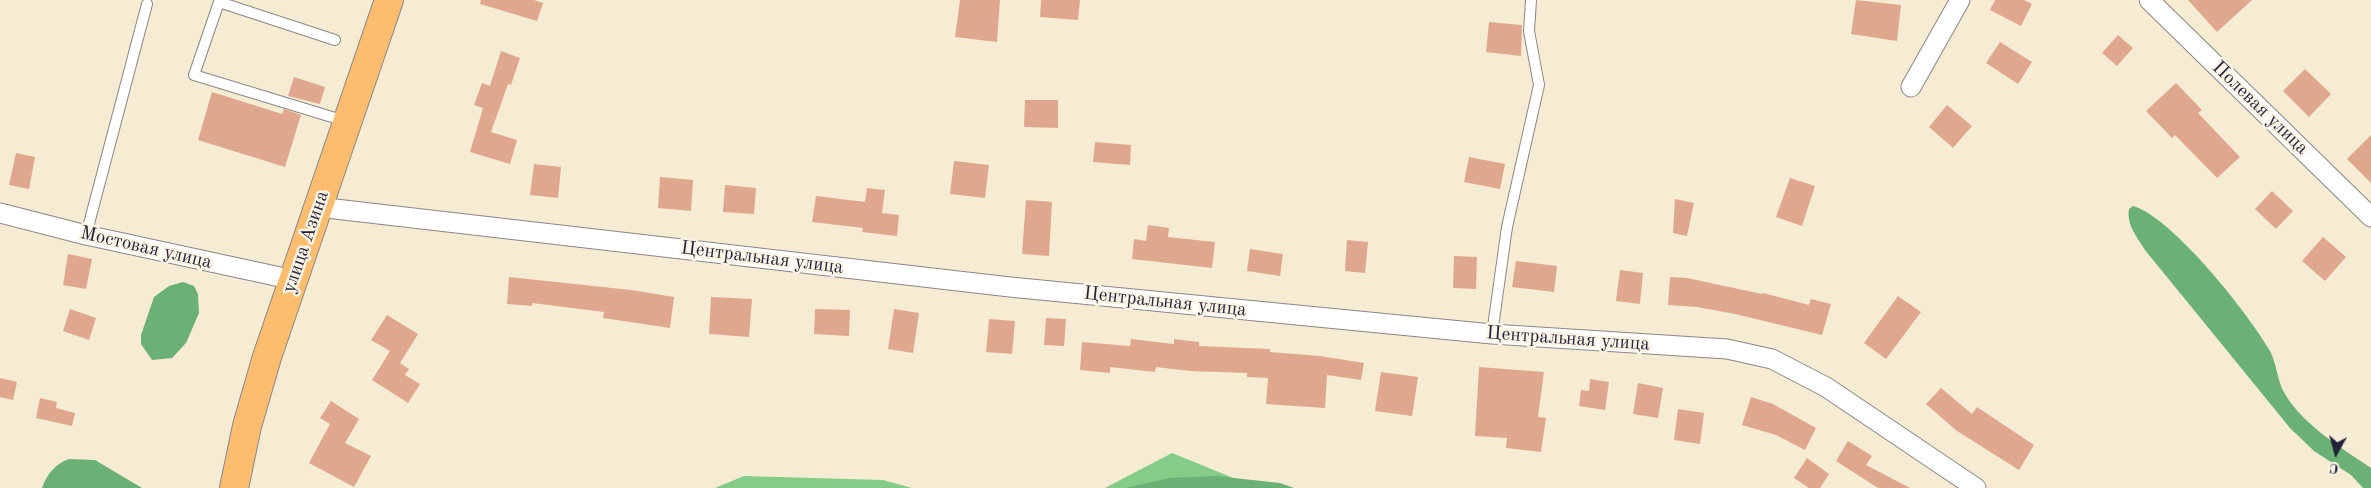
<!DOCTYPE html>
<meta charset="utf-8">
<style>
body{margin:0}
#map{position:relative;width:2371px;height:488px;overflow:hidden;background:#f6ebd3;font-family:"Old Standard TT",serif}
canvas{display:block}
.north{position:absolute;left:2311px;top:428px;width:50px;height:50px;-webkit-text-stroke:4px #fcf5e5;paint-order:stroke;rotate:187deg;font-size:14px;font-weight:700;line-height:20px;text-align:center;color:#22223b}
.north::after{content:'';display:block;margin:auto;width:18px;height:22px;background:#22223b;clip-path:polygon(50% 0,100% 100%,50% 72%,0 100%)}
</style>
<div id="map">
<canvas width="2371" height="488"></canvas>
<div class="north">С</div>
</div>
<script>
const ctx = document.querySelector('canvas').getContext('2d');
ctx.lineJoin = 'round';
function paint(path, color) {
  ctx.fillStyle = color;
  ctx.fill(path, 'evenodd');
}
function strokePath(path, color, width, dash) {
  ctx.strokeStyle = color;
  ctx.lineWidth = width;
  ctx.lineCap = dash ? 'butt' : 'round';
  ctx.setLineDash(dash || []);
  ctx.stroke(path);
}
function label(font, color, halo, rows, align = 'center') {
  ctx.font = font + ' "Old Standard TT",serif';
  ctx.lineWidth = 5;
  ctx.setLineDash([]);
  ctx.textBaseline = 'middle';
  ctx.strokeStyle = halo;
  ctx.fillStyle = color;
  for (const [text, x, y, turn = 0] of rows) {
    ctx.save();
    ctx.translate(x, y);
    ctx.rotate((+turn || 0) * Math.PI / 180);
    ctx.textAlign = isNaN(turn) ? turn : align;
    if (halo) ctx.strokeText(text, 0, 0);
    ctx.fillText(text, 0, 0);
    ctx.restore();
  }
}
paint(new Path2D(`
 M 1172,453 L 1258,488 L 1105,488 Z
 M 744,476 L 883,480 L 912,488 L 715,488 Z`), '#84cc88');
paint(new Path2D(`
 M 2133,206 C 2172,217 2249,314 2270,351 C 2277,364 2277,381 2285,394 C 2302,424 2343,449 2371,468 L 2371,488 L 2363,488 L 2351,475 L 2314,451 L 2290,428 L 2145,250 C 2138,238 2126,225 2129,209 Z
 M 183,282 L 194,286 L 198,294 L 199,313 L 186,343 L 172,358 L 152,360 L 141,344 L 141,335 L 154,297 L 169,286 Z
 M 69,459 L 95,460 L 142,488 L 42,488 C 47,474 55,464 69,459 Z
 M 1215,476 L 1280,483 L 1294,488 L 1125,488 L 1170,478 Z`), '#6bb074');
paint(new Path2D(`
 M 481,0 L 534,0 L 543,3 L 537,21 L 480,4 Z
 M 960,0 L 1000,0 L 997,42 L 955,37 Z
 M 1041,0 L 1080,0 L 1078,20 L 1040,17 Z
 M 1856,0 L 1901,5 L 1897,41 L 1851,34 Z
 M 1995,0 L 2024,0 L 2032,4 L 2021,26 L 1990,10 Z
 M 2188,0 L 2252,0 L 2217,32 Z
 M 1489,22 L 1522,25 L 1521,56 L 1486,52 Z
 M 2118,35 L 2133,48 L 2117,66 L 2102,53 Z
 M 2000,42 L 2032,62 L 2018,84 L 1986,63 Z
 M 501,51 L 520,58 L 511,85 L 508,84 L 491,132 L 517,140 L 510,164 L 470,152 L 483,108 L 474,105 L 482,83 L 490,86 Z
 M 2305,69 L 2331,94 L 2309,117 L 2283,91 Z
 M 294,77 L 325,87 L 320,104 L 288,96 Z
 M 2176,83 L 2202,110 L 2198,113 L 2240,157 L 2217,178 L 2175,135 L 2172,138 L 2146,111 Z
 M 212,92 L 282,114 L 284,109 L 301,115 L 285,167 L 198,140 Z
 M 1025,100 L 1058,100 L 1058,128 L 1024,127 Z
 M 1947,105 L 1972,126 L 1953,148 L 1929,127 Z
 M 2371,135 L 2371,183 L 2347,159 Z
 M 1095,142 L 1131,145 L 1130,165 L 1093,162 Z
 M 16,153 L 35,157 L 29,189 L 9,185 Z
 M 1469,157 L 1505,164 L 1500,189 L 1464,182 Z
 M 954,161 L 989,165 L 985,198 L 950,194 Z
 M 534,164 L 561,167 L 558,198 L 530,195 Z
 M 660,177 L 693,180 L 691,211 L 658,208 Z
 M 1790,178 L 1815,186 L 1802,226 L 1776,217 Z
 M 725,185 L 756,188 L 754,214 L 723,212 Z
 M 867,188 L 885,190 L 882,213 L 899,215 L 897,236 L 862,232 L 863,228 L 812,222 L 816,196 L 865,202 Z
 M 2272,191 L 2293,211 L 2276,229 L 2255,209 Z
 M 1675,199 L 1694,203 L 1687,236 L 1673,233 Z
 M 1026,200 L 1052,202 L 1049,256 L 1022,254 Z
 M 1148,225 L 1169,228 L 1168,237 L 1215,242 L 1212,268 L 1132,259 L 1134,239 L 1146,241 Z
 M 2323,237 L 2346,257 L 2325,281 L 2302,261 Z
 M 1347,240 L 1368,242 L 1365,273 L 1345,271 Z
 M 1250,249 L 1283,254 L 1280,276 L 1247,271 Z
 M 68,254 L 92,259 L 86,289 L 63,285 Z
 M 1454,256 L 1477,257 L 1476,289 L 1453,288 Z
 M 1516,261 L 1557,266 L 1554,292 L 1512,287 Z
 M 1620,270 L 1643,273 L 1640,304 L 1616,301 Z
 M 509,277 L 631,290 L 674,297 L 670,328 L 603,318 L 604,312 L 532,303 L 532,306 L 507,304 Z
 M 1670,277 L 1687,278 L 1762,294 L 1763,293 L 1809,305 L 1811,299 L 1831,304 L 1822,335 L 1735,314 L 1697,307 L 1668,305 Z
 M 1898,296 L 1921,312 L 1886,359 L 1864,343 Z
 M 711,297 L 752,299 L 749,337 L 709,334 Z
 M 70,309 L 96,318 L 89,340 L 63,331 Z
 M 815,309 L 850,310 L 849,336 L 814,334 Z
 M 894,309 L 919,313 L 913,353 L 888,349 Z
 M 387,315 L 418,334 L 400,363 L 409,369 L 405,375 L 420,384 L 408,403 L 372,380 L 390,351 L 371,340 Z
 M 1046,318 L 1066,319 L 1064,346 L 1044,345 Z
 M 989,319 L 1015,321 L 1012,354 L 986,352 Z
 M 1131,339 L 1174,344 L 1174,339 L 1199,342 L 1199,346 L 1270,349 L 1270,352 L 1320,356 L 1364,363 L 1361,380 L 1327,375 L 1325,408 L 1266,404 L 1268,378 L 1247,377 L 1247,373 L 1190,371 L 1156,367 L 1155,372 L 1110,367 L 1110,373 L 1080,370 L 1082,342 L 1130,346 Z
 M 1479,367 L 1544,372 L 1538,417 L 1546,418 L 1541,452 L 1506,448 L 1507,438 L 1475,436 Z
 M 1381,372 L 1418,377 L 1412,416 L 1375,411 Z
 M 0,378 L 17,382 L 13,400 L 0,397 Z
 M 1590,379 L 1609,382 L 1605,410 L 1579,406 L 1581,390 L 1589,391 Z
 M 1638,383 L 1663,388 L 1658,418 L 1633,414 Z
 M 1941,388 L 1972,414 L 1977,407 L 2034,445 L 2019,470 L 1957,431 L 1926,404 Z
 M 1751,397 L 1773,404 L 1816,428 L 1805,450 L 1776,435 L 1742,425 Z
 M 40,398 L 57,402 L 56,408 L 75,413 L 72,426 L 36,418 Z
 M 331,401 L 359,419 L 345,443 L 371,456 L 354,487 L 309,463 L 330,424 L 320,418 Z
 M 1678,409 L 1704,413 L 1700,444 L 1674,440 Z
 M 1848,441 L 1872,456 L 1866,465 L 1910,488 L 1878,488 L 1836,461 Z
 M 1807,458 L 1829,474 L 1820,488 L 1809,488 L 1794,478 Z`), '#dfa88e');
const service = new Path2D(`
 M 335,40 L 219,2 L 194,75 L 345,121
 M 86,235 L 147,4
 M 1492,334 L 1507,227 L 1539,85 L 1529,31 L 1531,0`);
const minor = new Path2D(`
 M 2149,0 L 2371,217
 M 1911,87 L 1960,0
 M 318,207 L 1010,287 L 1492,334 L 1727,349 L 1772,359 L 1826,387 L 1976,488
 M 0,213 L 86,235 L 294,280`);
const primary = new Path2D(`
 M 234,488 L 247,426 L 267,357 L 389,0`);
strokePath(service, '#8c8687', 12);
strokePath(minor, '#8c8687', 21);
strokePath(primary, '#8c8687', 30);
strokePath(service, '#fff', 10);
strokePath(minor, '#fff', 19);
strokePath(primary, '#fcbd6f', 28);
label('19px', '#22223b', '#fcf5e5', [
 ["Полевая улица",2260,108,44],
 ["улица Азина",306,242,-71],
 ["Мостовая улица",146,248,13],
 ["Центральная улица",762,258,7],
 ["Центральная улица",1165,302,6],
 ["Центральная улица",1568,339,4]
]);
</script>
